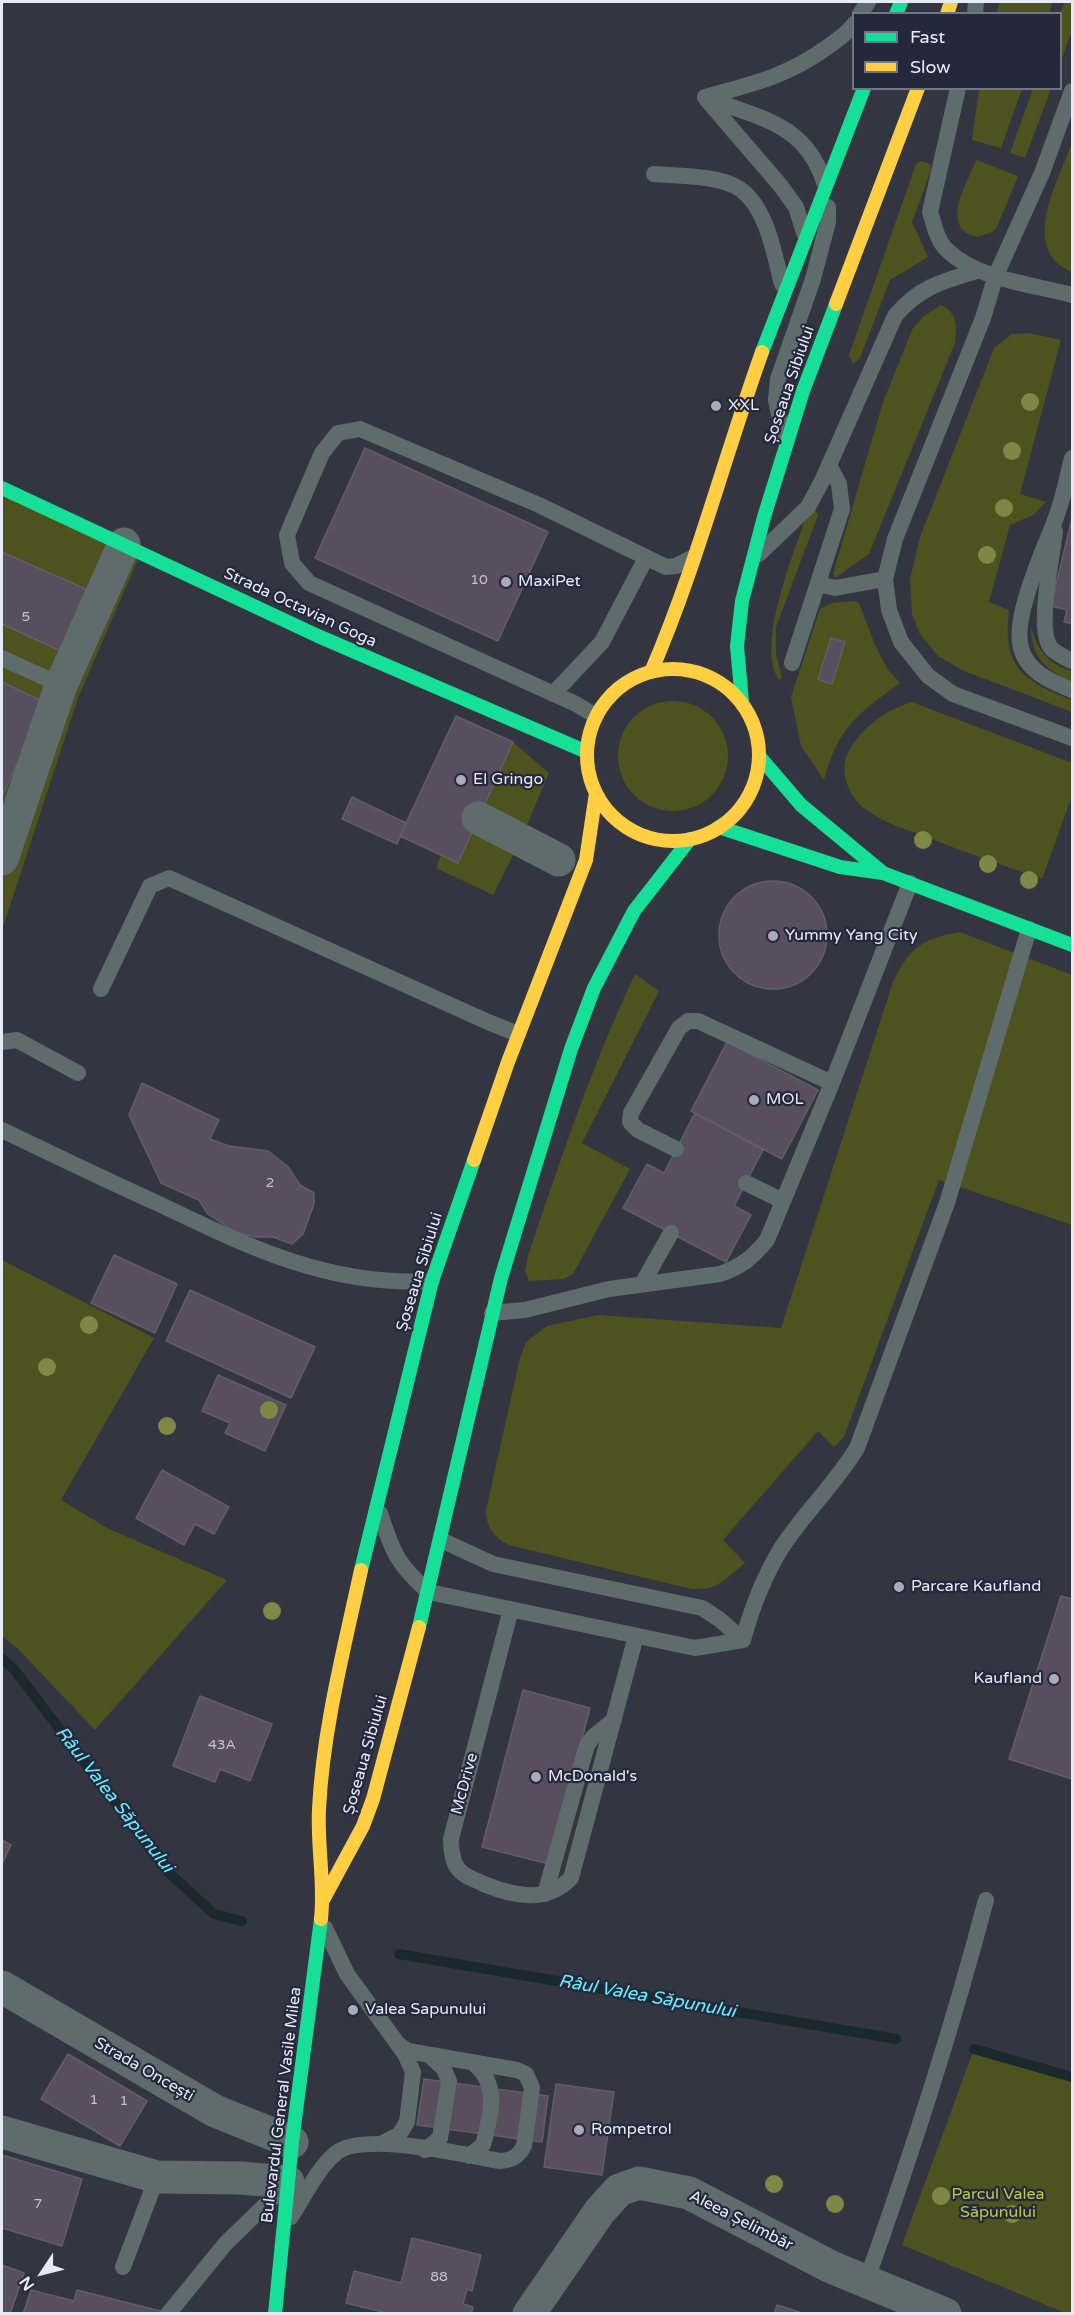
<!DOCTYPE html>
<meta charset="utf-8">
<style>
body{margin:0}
#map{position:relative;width:1074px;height:2315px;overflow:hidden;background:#333640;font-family:"Varela Round",sans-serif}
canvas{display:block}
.frame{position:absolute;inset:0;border:3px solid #e7ebf8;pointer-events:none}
.legend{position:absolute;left:852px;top:12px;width:210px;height:78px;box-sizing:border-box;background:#24283b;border:2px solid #727687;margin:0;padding:8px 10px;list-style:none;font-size:18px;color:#e7ebf8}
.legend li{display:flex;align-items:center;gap:12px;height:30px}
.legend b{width:30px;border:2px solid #727687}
.north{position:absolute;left:12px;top:2243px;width:60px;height:60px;-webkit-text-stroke:4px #24283b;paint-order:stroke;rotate:235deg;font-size:16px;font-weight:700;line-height:24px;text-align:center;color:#e7ebf8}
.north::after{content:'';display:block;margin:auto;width:21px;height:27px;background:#e7ebf8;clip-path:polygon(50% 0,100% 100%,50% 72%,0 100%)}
</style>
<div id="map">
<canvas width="1074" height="2315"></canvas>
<div class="frame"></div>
<ul class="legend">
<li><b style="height:8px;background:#16e098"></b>Fast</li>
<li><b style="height:8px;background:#ffcf43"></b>Slow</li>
</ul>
<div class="north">N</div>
</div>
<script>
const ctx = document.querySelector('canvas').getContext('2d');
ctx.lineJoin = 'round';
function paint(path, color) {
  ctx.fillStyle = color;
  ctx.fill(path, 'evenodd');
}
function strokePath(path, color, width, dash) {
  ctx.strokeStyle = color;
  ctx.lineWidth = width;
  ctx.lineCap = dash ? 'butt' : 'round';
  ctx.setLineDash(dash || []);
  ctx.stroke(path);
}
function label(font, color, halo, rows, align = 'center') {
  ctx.font = font + ' "Varela Round",sans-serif';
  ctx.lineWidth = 4.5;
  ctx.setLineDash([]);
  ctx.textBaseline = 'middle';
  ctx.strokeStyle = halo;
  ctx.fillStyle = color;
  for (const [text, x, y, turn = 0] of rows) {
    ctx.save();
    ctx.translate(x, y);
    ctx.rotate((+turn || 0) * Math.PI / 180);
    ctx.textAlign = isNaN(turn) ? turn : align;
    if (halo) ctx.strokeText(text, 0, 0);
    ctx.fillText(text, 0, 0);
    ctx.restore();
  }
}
paint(new Path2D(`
 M 1000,2 L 1053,2 L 1049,13 L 996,13 Z
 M 1065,2 L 1072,2 L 1072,30 L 1061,62 L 1060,13 Z
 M 979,89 L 1022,89 L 1001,148 L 972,140 Z
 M 1033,89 L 1051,89 L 1025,158 L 1010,153 Z
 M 1072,142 L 1072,272 C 1018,249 1059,181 1072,142 Z
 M 976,160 L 1018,176 L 997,227 L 992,232 L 978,237 C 938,229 967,184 976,160 Z
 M 921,161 L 930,164 L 931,170 L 912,222 L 928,257 L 890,280 L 860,358 L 853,364 L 849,355 L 916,164 Z
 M 941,305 C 958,313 957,326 955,343 L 869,554 L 835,578 L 833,574 L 883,402 L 908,340 L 913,328 L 924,316 Z
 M 1029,333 L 1061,340 L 1020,494 L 1046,502 L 1033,515 L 1010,525 L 989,602 L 1009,610 C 1002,667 1023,681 1072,700 L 1072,712 L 964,671 L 938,656 L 920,634 L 912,614 L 910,579 L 920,537 L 994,348 L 1012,334 Z
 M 2,488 L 141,552 L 78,698 L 2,930 Z
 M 815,509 L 818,515 L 776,627 L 776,654 L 782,678 L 779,680 C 755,644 795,552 807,513 Z
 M 853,601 L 859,603 L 875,645 L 888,670 L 900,683 C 857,714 838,728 824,780 L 801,746 L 791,697 L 820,609 L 831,603 Z
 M 1031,627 C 1037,650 1049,665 1072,671 L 1072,682 C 1046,670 1031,657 1031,627 Z
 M618 756a55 55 0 1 1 110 0a55 55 0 1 1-110 0Z
 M 912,702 L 1072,763 L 1072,796 L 1042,879 C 1003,865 964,852 926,837 C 905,829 881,822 864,808 C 848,797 838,768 849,751 C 863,727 885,710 912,702 Z
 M 513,742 L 549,773 L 521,839 L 493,895 L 436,868 L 441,855 L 458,862 Z
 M 960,932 L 1072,975 L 1072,1225 L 939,1180 L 844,1437 L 834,1447 L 818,1431 L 723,1540 L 745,1563 C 724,1580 715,1593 687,1588 L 509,1545 C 494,1538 486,1527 486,1510 L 520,1358 L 526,1342 L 547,1326 L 598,1315 L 781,1328 L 893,982 C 909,948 923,938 960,932 Z
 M 635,974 L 659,991 L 582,1143 L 630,1169 L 573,1274 L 564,1279 L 529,1281 L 525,1271 L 528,1256 C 560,1161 592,1065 635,974 Z
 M 2,1260 L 154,1338 L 61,1500 L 109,1529 L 227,1580 L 95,1730 L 18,1649 L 2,1636 Z
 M 974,2049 L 1072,2077 L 1072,2313 L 1065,2313 L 902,2245 Z`), '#4d521e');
strokePath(new Path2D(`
 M 2,1659 L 14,1669 L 167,1871 L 214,1914 L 242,1921
 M 399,1954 L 896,2039
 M 974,2049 L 1072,2077`), '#19292c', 10);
const building = new Path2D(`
 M 365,448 L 548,532 L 498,641 L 315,558 Z
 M 1072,518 L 1072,624 L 1064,622 L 1067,610 L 1051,606 Z
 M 2,552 L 88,590 L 61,651 L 2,624 Z
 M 831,638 L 845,642 L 832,684 L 818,679 Z
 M 2,682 L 46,703 L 2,796 Z
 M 456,716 L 513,742 L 458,863 L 400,836 Z
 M 352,797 L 406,823 L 397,844 L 342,819 Z
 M719 935a54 54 0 1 1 108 0a54 54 0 1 1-108 0Z
 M 727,1042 L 818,1090 L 782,1159 L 691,1111 Z
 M 142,1083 L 219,1120 L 210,1139 L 229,1146 L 268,1151 L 288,1167 L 300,1185 L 314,1193 L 314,1204 L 303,1234 L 292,1244 L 273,1237 L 255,1237 L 235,1232 L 208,1214 L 199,1200 L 161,1183 L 129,1115 Z
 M 695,1113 L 763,1150 L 734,1206 L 751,1215 L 726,1262 L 623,1208 L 647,1164 L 664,1173 Z
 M 114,1255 L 177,1284 L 155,1333 L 91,1303 Z
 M 190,1290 L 315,1347 L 291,1398 L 166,1341 Z
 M 218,1375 L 286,1405 L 265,1451 L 225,1433 L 230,1423 L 202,1411 Z
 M 162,1470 L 229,1507 L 214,1534 L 195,1524 L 184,1545 L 136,1518 Z
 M 1061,1596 L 1072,1599 L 1072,1779 L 1009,1759 Z
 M 523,1690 L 590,1708 L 549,1864 L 482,1847 Z
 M 200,1696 L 272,1724 L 250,1781 L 220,1769 L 215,1782 L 173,1766 Z
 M 2,1840 L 11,1845 L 2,1864 Z
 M 68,2054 L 147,2101 L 120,2146 L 41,2099 Z
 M 424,2079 L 548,2096 L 542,2142 L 417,2125 Z
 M 556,2084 L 614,2092 L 602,2175 L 544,2167 Z
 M 2,2155 L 82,2179 L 62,2246 L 2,2228 Z
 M 412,2238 L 481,2255 L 472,2291 L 467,2289 L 463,2304 L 473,2307 L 471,2314 L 391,2314 L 346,2303 L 354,2271 L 401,2283 Z
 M 2,2265 L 24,2273 L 10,2314 L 2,2314 Z
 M 31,2290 L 74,2301 L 77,2290 L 172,2314 L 23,2314 Z
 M 777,2305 L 805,2314 L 774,2314 Z`);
paint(building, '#584e5d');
strokePath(building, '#615e66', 1.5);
strokePath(new Path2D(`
 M 860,14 L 868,2
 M 975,14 L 976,2
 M 958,88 L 930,212 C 934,224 937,241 947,250 C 978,280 1032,284 1072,295
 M 1072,91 L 1042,173 L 996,275 L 983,318 L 895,539 L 885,579 L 889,610 L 901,642 L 928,676 L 953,694 L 1072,738
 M 705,97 C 757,118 805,122 824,182
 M 705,97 C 755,83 786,77 829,46 C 838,39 847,34 854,24
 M 707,100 L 780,185 L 796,207 L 804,233
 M 654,174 C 677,176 720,175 740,189 C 767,208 774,254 782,284
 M 783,434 L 776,400 L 778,379 L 813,279 L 828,222 L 828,207
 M 1072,458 C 1067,478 1063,500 1055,520 C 1044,550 1012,617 1021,648 C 1027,672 1052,682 1072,690
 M 1055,531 C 1053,556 1035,632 1052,649 C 1057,654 1066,658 1072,661
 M 759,554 L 808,507 L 822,481 L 895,316 C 919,287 943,281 977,271
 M 818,584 L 835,588 L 885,579
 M 2,658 L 61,685
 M 792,663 L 842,509 L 839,484 L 829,465
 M 553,694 L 602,642 L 646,558
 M 596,716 L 576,704 L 309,583 L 292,563 L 287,535 L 322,453 L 338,433 L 360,429 L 539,505 L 666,567 L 676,566 L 692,558
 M 101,989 L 150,886 L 169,878 L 488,1022 L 518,1034
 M 2,1042 L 17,1040 L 78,1073
 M 2,1130 C 54,1155 106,1180 159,1204 C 249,1247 329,1287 432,1281
 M 676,1149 L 638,1130 L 630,1122 L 631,1113 L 679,1028 L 688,1021 L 698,1021 L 832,1083
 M 746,1183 L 783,1201
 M 642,1284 L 671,1233
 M 492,1313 L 525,1310 L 609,1289 L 720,1274 C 741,1267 753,1257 767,1240 L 832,1083 L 910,883
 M 380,1513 C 392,1551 398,1566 429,1592 L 695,1648 L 743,1640
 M 441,1540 L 493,1564 L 702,1608 L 719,1619 L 743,1640
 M 511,1609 L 451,1839 C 451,1848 452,1858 456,1866 C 462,1876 474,1879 484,1884 C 513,1896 546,1904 571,1878 L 636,1636
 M 743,1640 C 752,1607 764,1576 782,1547 C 805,1512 835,1484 857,1448 L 947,1203 L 1029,929
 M 545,1894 L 587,1745 L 593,1737 L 614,1720
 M 325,1928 L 347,1974 L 405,2054 L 413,2072 L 407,2122 L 399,2135 L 383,2143
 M 425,2150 L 440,2138 L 449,2081 L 444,2069 L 429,2055
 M 469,2156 L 483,2145 C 491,2115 500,2083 473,2063
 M 291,2217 C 304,2197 317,2169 336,2153 C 363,2131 465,2155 500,2161 C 512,2160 518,2157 524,2146 L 532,2088 L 526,2074 L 517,2070 L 408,2051 L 399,2045
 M 123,2267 L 157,2177
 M 866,2282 C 911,2156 952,2029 986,1900
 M 168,2314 L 226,2243 L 286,2185`), '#5e6d6b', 16);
strokePath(new Path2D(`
 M 478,818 L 559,860
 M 2,859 L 61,685 L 124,544
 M 2,1987 L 215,2111 L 292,2142
 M 2,2132 L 157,2177 L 240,2178 L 288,2182
 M 529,2314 L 600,2211 L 619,2190 L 639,2183 L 689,2193 L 831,2267 L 945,2314`), '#5e6d6b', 33);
strokePath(new Path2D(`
 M 896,14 L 901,2
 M 762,352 L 864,88
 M 2,488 L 318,636 L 587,752
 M 742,702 L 737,646 L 742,601 L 764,517 L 803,391 L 836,304
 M 759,756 L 801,805 L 883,873
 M 719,827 L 840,867 L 883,873 L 1072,945
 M 361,1570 L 432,1281 L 474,1160
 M 419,1627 L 501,1278 L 571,1049 L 594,988 L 634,911 L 690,839
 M 275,2314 L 292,2142 L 321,1919`), '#16e098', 14);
strokePath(new Path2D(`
 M 947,14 L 951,2
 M 836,304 L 918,88
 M587 755a86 86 0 1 1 172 0a86 86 0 1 1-172 0Z
 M 651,672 C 696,568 724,458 762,352
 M 474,1160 L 508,1062 L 586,860 L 596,793
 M 323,1900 L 363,1826 L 373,1799 L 419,1627
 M 321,1919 C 325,1882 317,1846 319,1809 C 323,1729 344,1649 361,1570`), '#ffcf43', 14);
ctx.fillStyle = '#7f8746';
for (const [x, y] of [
 [1030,402],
 [1012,451],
 [1004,508],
 [987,555],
 [923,840],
 [988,864],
 [1029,880],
 [89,1325],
 [47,1367],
 [269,1410],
 [167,1426],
 [272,1611],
 [774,2184],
 [941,2196],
 [835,2204],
 [1012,2214]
]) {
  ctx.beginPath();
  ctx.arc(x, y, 9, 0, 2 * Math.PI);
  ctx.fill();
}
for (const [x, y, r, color] of [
 [716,406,6,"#a8acb8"],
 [506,582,6,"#a8acb8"],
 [461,780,6,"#a8acb8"],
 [773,936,6,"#a8acb8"],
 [754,1100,6,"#a8acb8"],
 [899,1587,6,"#a8acb8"],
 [1054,1679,6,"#a8acb8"],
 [536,1777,6,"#a8acb8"],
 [353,2010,6,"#a8acb8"],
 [579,2130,6,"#a8acb8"]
]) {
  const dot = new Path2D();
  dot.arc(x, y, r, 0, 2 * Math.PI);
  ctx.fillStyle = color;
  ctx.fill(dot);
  strokePath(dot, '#24283b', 2);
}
label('14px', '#c3c4d1', null, [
 ["10",479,580],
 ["5",26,617],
 ["2",270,1183],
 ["43A",222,1745],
 ["1",94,2100],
 ["1",124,2101],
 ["7",38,2204],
 ["88",439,2277]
]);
label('16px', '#e7ebf8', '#24283b', [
 ["Șoseaua Sibiului",790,385,-71],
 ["Strada Octavian Goga",300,608,25],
 ["Șoseaua Sibiului",420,1272,-73],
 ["Șoseaua Sibiului",366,1755,-74],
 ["McDrive",465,1784,-75],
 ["Strada Oncești",144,2070,30],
 ["Bulevardul General Vasile Milea",282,2105,-83],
 ["Aleea Șelimbăr",741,2221,27]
]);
label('16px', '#e7ebf8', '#24283b', [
 ["XXL",728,406],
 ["MaxiPet",518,582],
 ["El Gringo",473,780],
 ["Yummy Yang City",785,936],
 ["MOL",766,1100],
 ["Parcare Kaufland",911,1587],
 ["Kaufland",1042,1679,"right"],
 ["McDonald's",548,1777],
 ["Valea Sapunului",365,2010],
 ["Rompetrol",591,2130]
], 'left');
label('16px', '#bec94a', '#24283b', [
 ["Parcul Valea",998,2195],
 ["Săpunului",998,2213]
]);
label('italic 18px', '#67efff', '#24283b', [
 ["Râul Valea Săpunului",114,1800,52],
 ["Râul Valea Săpunului",647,1997,10]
]);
</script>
